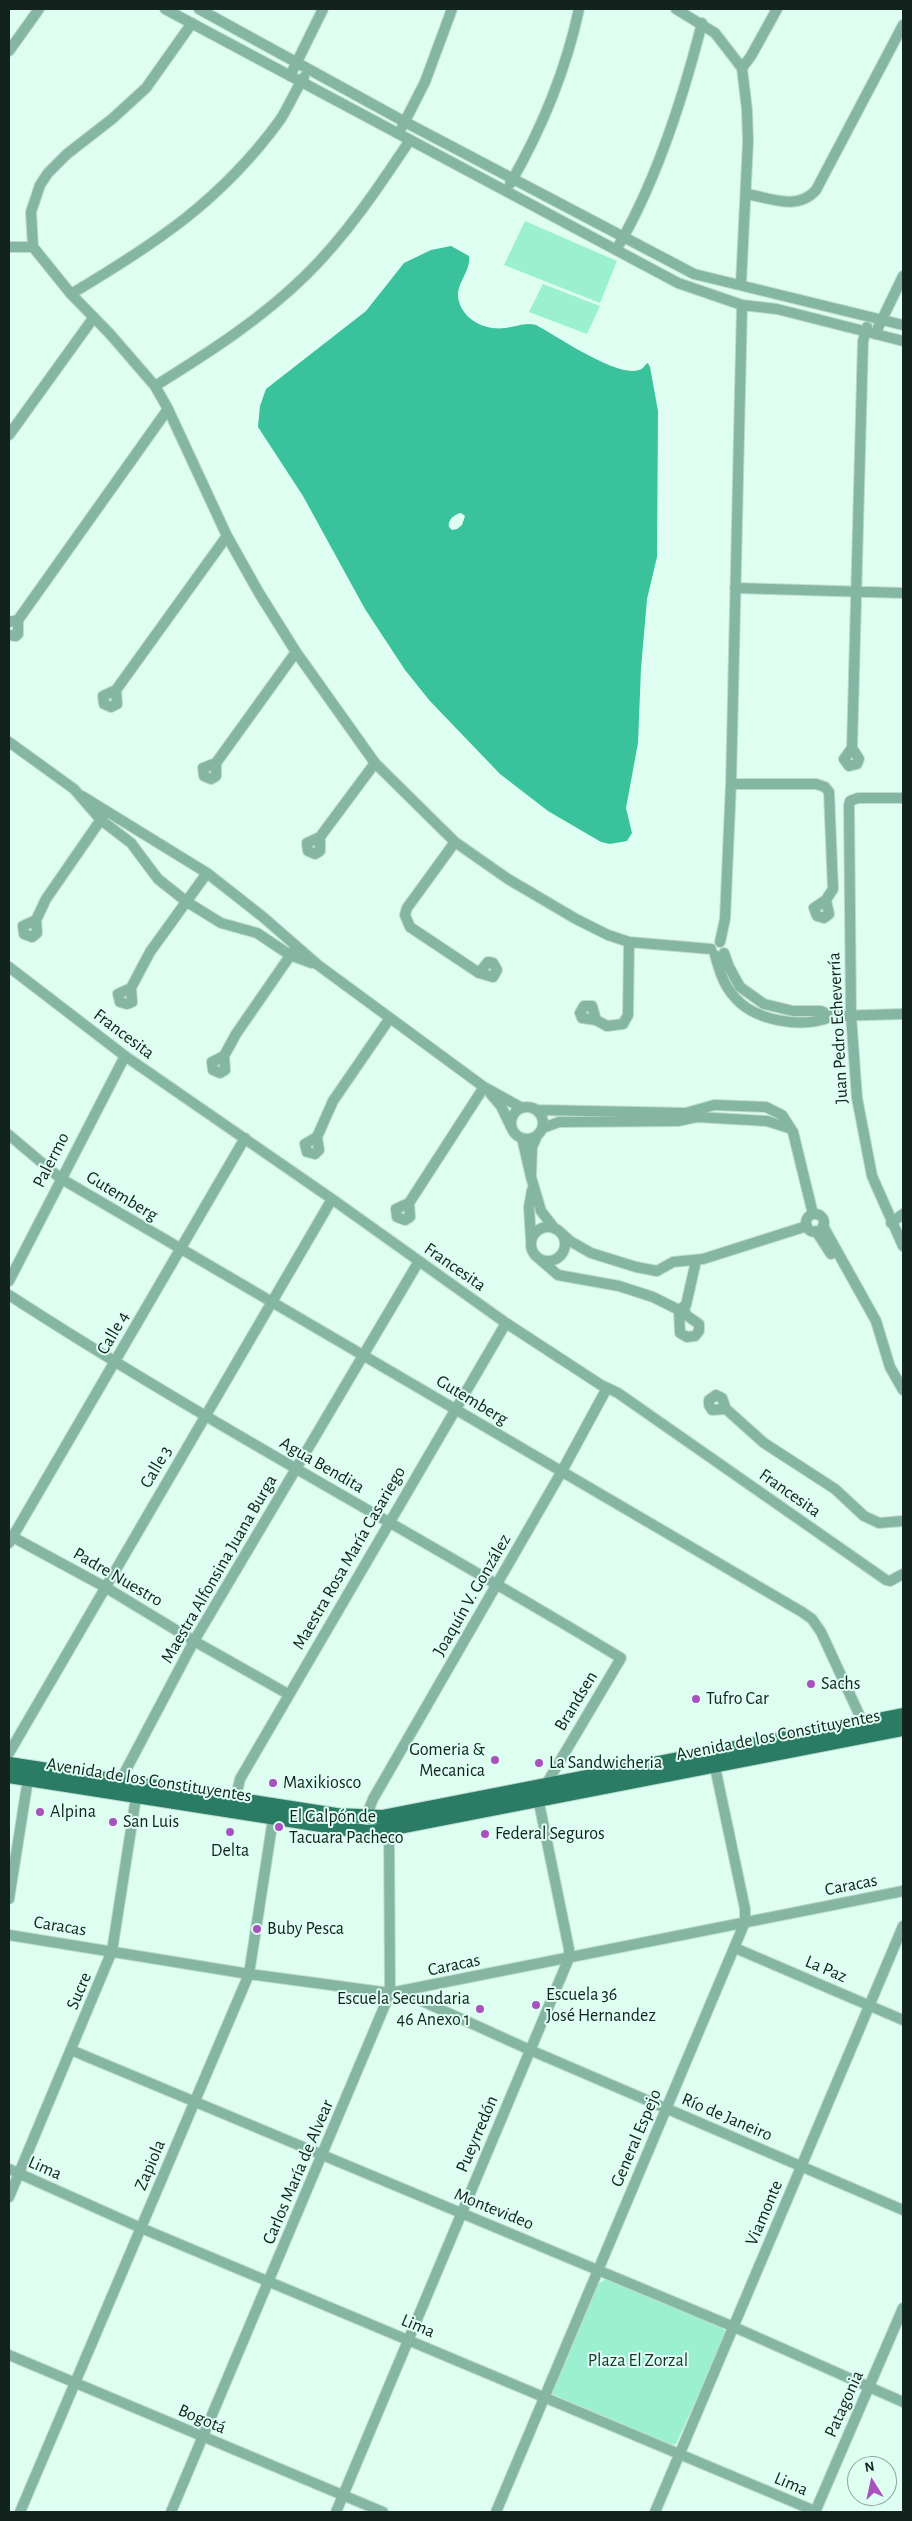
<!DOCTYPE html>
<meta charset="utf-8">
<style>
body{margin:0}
#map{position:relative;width:912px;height:2521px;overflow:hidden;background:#ddfef1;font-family:"Alegreya Sans",sans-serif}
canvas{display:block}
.frame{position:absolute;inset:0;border:10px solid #12221c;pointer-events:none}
.north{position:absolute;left:847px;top:2456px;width:50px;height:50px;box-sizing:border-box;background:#ddfef1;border:1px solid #8ca69c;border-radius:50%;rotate:350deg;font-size:14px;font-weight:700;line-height:20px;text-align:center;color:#12221c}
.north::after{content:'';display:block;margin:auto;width:18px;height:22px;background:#a951be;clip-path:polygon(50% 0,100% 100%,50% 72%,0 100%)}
</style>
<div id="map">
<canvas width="912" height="2521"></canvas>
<div class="frame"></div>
<div class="north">N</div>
</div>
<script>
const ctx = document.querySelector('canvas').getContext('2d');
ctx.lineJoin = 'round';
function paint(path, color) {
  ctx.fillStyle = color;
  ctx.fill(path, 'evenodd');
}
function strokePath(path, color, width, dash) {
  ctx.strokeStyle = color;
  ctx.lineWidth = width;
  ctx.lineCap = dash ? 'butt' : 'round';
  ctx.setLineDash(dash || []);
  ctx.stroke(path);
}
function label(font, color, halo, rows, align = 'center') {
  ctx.font = font + ' "Alegreya Sans",sans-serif';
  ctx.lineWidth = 4;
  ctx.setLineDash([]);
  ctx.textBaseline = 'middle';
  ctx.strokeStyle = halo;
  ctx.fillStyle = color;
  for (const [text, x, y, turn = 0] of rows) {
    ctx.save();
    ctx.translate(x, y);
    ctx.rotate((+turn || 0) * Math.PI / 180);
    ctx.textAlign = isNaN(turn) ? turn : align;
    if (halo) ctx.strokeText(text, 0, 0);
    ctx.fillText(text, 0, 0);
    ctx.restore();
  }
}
paint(new Path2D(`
 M 525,221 L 617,261 L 600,303 L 504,265 Z
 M 543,284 L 600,306 L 587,334 L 529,312 Z
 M 611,2279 L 721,2327 L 725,2331 L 725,2337 L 676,2444 L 671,2445 L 552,2394 L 598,2284 L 604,2280 Z`), '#9af0d1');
paint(new Path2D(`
 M 451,246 L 469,256 C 471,271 457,282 458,297 C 461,319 485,331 505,328 C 517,327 524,322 536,325 C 557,336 617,378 639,370 C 644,369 644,365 648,363 L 650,367 L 658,411 L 657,557 L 647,599 L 641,668 L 638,743 L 626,808 L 632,833 L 627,841 L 610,844 L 601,842 L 548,811 L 500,774 L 430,701 L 405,670 L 365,609 L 303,496 L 258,427 L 260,406 L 266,389 L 366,311 L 404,263 L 431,250 ZM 461,513 L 465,516 L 462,525 L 457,529 L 452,530 L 449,527 C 447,520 455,514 461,513 Z`), '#39c29c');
const minor = new Path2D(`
 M 165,9 L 678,283 L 742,305 L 777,309 L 903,341
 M 199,9 L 405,122 L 694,274 L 903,325
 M 676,9 L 715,33 L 742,68 L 747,110 L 748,142 L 741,284
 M 192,23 L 146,88 L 112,119 L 67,154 L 48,173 L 40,185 L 31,212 L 33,247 L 71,294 L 110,334 L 155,386 L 168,409 L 227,536 L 259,593 L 296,652 L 375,763 L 455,842 L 508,879 L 576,919 L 608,935 L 629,942 L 711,949
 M 9,51 L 39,9
 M 742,68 L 751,56 L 777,9
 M 290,76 L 323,9
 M 402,127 L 425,82 L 452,9
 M 510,184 C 541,130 566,70 579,9
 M 747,194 C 770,198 798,211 816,190 L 903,25
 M 9,247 L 33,247
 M 616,250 C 656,183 683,98 702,23
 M 71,294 C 155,244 221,201 280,120 C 289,106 295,91 304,77
 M 875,334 L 903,276
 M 155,386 C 208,353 260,320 305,276 C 346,236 378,188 410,140
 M 9,435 L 94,317
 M 735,588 L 903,593
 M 9,622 L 18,620 L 168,409
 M 9,635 L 16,636 L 18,634 L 18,620
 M 116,690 L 117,704 L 111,707 L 104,704 L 103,696 L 116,690 L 227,536
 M 9,742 L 74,789 L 101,820 L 131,843 L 158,879 L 187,902 L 221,923 L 257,933 L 290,955 L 312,963
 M 852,748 L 859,759 L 857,764 L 849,766 L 844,759 L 852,748 L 863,341 L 867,327
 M 216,763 L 216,776 L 211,779 L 204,776 L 203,768 L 216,763 L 296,652
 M 731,784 L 816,784 L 825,787 L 829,792 L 833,889 L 826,900 L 814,908 L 817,916 L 824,918 L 829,914 L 826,900
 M 82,796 L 207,873 L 263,917 L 318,965 L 484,1087 L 522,1108
 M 903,798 L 858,798 L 850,801 L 849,806 L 851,1015 L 857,1098 L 872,1176 L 903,1246
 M 320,837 L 320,851 L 315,854 L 308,851 L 307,843 L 320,837 L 375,763
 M 455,842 L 407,908 L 405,915 L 410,927 L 479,973 L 493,977 L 497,970 L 493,963 L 488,962 L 479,973
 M 36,920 L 23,926 L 24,934 L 32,937 L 37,933 L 36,920 L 46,899 L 104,815
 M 720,942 L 725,919 L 731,784 L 742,305
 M 724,953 L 729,967 L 740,987 L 764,1004 L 793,1011 L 821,1011 L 833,1016 L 903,1014
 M 715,955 C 719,969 723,983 732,994 C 753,1022 803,1029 833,1016
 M 9,967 L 125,1056 L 332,1199 L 506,1323 L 601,1385 L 618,1393 L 886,1580 L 890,1581 L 903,1574
 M 131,988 L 118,994 L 120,1002 L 127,1004 L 132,1002 L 131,988 L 150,952 L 207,873
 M 596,1020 L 592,1006 L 584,1006 L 580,1013 L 582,1018 L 596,1020 L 607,1026 L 623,1024 L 628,1015 L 629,942
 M 224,1056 L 212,1062 L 213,1070 L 220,1073 L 225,1070 L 224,1056 L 236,1034 L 294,950
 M 490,1093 L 501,1106 L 511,1127
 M511 1123a16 16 0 1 1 32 0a16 16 0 1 1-32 0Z
 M 537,1110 L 686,1113 L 714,1105 L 766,1107 L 782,1115 L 793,1132 L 813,1214
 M 543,1128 L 559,1122 L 678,1121 L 697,1117 L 767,1121 L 789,1128
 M 9,1135 L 60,1178 L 802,1612 L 812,1619 L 821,1632 L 865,1727
 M 317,1137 L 305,1144 L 307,1152 L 315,1154 L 319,1150 L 317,1137 L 333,1101 L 390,1018
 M 522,1138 L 531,1177 L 532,1147 L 537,1136
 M 531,1177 L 541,1211 L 555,1229
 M 409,1203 L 410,1217 L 405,1220 L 397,1217 L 396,1209 L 409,1203 L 484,1087
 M806 1223a9 9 0 1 1 18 0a9 9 0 1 1-18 0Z
 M 891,1223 L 903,1214
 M 823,1226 L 876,1321 L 890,1367 L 903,1390
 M531 1244a17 17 0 1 1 34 0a17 17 0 1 1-34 0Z
 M 559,1231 L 570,1241 L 591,1253 L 636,1267 L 657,1271 L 673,1262 L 703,1259 L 807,1226
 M 816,1231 L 831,1254
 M 531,1240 L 529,1207 L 532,1190
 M 536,1256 L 558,1275 L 619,1286 L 653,1297 L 679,1310 L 686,1305 L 696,1261
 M 9,1281 L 125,1056
 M 9,1295 C 208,1424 418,1535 621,1658 L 538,1798 L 569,1949 L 569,1958 L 336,2512
 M 679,1310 L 680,1333 L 687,1337 L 695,1336 L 699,1331 L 699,1324 L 686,1315 L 684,1308
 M 726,1409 L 712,1410 L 709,1405 L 709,1400 L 716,1395 L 722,1398 L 726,1409 L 764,1443 L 835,1489 L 864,1516 L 879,1523 L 903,1521
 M 9,1535 L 105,1587 L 194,1641 L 288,1694
 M 9,1543 L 245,1138
 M 9,1753 L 332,1199
 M 117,1787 L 194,1641 L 419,1261
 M 234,1805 L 240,1779 L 506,1323
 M 366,1817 L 373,1799 L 562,1471 L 607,1388
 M 9,1899 L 28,1779
 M 9,1935 L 249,1974 L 390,1993 L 903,1891
 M 735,1948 L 903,2020
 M 402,1992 L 530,2050 L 903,2210
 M 71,2050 L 734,2327 L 903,2402
 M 9,2169 L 141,2228 L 815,2511
 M 9,2197 L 112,1951 L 137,1791
 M 9,2355 L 383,2512
 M 20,2512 L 249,1974 L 273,1819
 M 171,2512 L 390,1993 L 389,1830
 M 496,2512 L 745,1922 L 745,1909 L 715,1767
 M 655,2512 L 903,1926
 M 815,2512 L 903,2308`);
const major = new Path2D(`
 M 9,1764 L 336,1815 L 382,1817 L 903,1715
 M 9,1776 L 366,1832 L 379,1831 L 903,1729`);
strokePath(minor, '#bddbcf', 12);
strokePath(major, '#bddbcf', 16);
strokePath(minor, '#85b6a4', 10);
strokePath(major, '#2a7c64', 14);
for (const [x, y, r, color] of [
 [811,1684,5,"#a951be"],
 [696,1699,5,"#a951be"],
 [495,1760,5,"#a951be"],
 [539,1763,5,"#a951be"],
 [273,1783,5,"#a951be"],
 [40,1812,5,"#a951be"],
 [113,1822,5,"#a951be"],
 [279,1827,5,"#a951be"],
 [230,1832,5,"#a951be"],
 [485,1834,5,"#a951be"],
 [257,1929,5,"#a951be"],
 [536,2005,5,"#a951be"],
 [480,2009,5,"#a951be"]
]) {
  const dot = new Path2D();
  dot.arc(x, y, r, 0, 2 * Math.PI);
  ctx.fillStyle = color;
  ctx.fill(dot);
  strokePath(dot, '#ddfef1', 2);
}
label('18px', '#12221c', '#ddfef1', [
 ["Juan Pedro Echeverría",838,1028,-93],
 ["Francesita",124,1034,37],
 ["Palermo",51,1160,-63],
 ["Gutemberg",122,1196,31],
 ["Francesita",455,1267,35],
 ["Calle 4",113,1333,-60],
 ["Gutemberg",472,1400,31],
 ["Agua Bendita",322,1465,30],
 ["Calle 3",156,1467,-60],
 ["Francesita",790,1493,35],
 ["Maestra Rosa María Casariego",349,1558,-60],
 ["Maestra Alfonsina Juana Burga",219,1569,-60],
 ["Padre Nuestro",118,1577,30],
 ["Joaquín V. González",472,1595,-60],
 ["Brandsen",576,1701,-59],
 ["Avenida de los Constituyentes",778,1735,-11],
 ["Avenida de los Constituyentes",149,1780,9],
 ["Caracas",851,1885,-11],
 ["Caracas",60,1926,9],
 ["Caracas",454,1965,-12],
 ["La Paz",826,1969,23],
 ["Sucre",79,1991,-67],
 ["Río de Janeiro",727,2117,23],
 ["Pueyrredón",477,2134,-67],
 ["General Espejo",636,2138,-67],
 ["Zapiola",150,2165,-67],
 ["Lima",45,2168,24],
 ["Carlos María de Alvear",298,2172,-67],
 ["Montevideo",494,2209,22],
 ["Viamonte",764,2213,-67],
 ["Lima",418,2326,23],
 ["Patagonia",844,2404,-66],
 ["Bogotá",202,2419,23],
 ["Lima",791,2484,23]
]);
label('18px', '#12221c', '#ddfef1', [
 ["Sachs",821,1684],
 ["Tufro Car",706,1699],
 ["Gomeria &",485,1750,"right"],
 ["Mecanica",485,1771,"right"],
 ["La Sandwicheria",549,1763],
 ["Maxikiosco",283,1783],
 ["Alpina",50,1812],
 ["El Galpón de",289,1817],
 ["Tacuara Pacheco",289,1838],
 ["San Luis",123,1822],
 ["Federal Seguros",495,1834],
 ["Delta",230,1851,"center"],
 ["Buby Pesca",267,1929],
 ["Escuela 36",546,1995],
 ["José Hernandez",546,2016],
 ["Escuela Secundaria",470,1999,"right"],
 ["46 Anexo 1",470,2020,"right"]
], 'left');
label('18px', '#1c322a', '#ddfef1', [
 ["Plaza El Zorzal",638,2361]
]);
</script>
